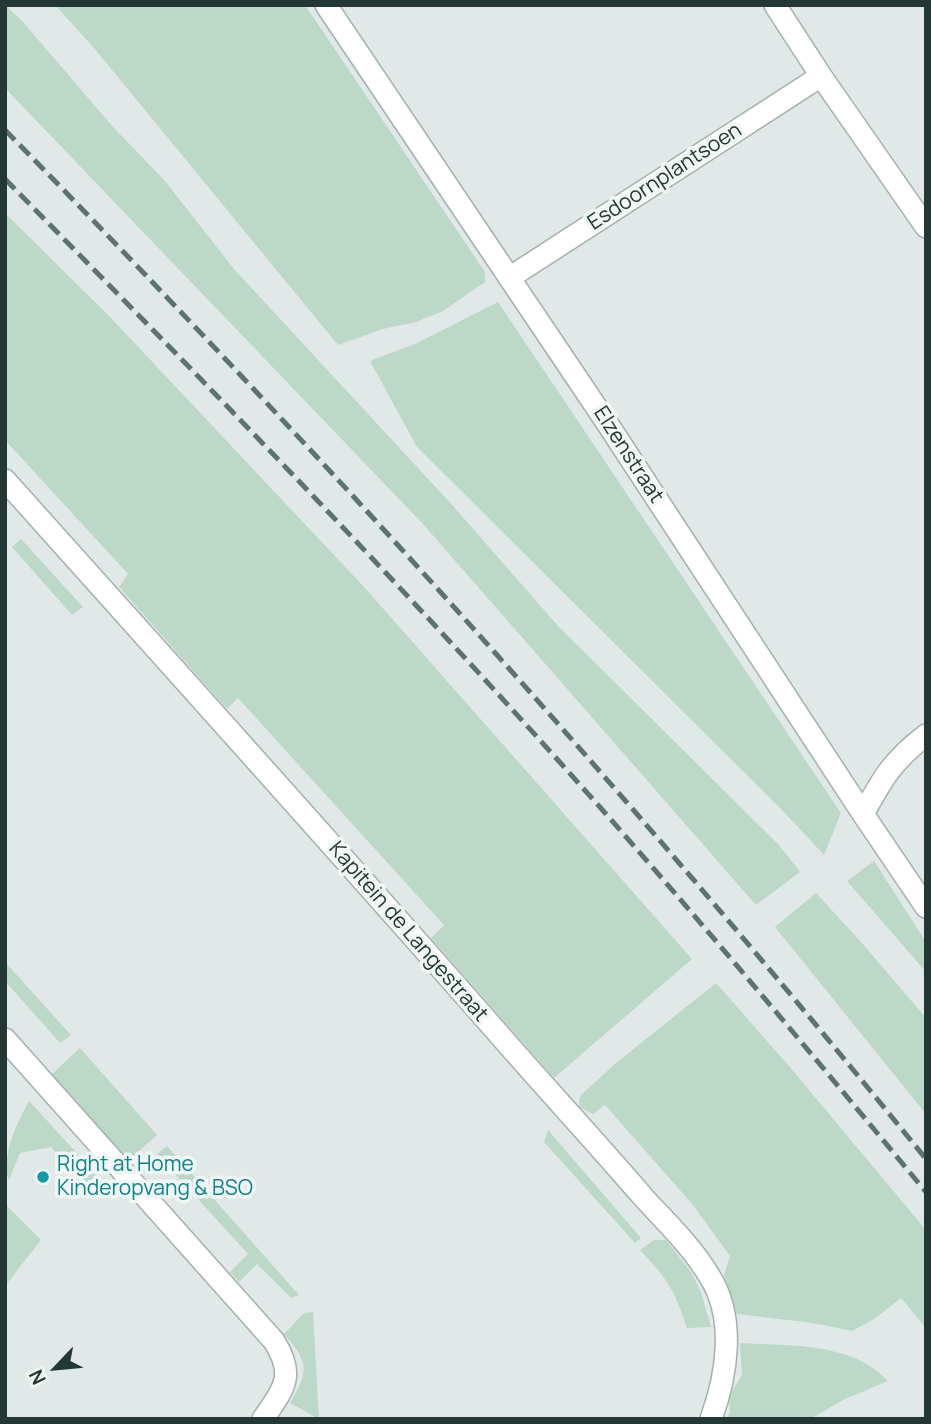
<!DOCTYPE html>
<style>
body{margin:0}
#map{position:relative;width:931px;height:1424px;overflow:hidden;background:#e0e9e7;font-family:Manrope,sans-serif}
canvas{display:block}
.frame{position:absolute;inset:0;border:7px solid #233835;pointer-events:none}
.north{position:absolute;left:21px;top:1333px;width:70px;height:70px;-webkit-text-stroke:5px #f0f6f4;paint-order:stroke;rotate:244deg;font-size:19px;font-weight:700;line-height:28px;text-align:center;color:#233835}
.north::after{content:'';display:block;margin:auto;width:24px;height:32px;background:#233835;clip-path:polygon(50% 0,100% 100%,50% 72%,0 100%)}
</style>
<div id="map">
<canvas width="931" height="1424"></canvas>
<div class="frame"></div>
<div class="north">N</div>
</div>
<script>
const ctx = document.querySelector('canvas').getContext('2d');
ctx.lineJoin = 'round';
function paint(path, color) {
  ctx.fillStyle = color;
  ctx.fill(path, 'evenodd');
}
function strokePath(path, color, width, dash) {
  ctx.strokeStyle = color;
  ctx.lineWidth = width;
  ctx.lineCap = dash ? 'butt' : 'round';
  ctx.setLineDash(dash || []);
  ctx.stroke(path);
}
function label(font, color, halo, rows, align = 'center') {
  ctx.font = font + ' Manrope,sans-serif';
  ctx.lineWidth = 7;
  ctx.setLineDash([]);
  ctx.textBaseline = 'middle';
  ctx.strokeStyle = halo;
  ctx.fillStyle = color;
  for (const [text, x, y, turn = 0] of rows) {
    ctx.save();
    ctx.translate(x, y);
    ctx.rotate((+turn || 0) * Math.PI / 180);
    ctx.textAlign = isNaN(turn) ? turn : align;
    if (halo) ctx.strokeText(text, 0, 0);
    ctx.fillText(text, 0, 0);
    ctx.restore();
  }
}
paint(new Path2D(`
 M 5,5 L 23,22 L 113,127 L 165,181 L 234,269 L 454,507 L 558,626 L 779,845 L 800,872 L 756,905 L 423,524 L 5,88 Z
 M 55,5 L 305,5 L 485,272 L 485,282 L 443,311 L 416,322 L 383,329 L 338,345 L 94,48 Z
 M 5,213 L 111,318 L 365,588 L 692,959 L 554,1078 L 431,938 L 444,925 L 238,698 L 227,709 L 119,587 L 128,574 L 5,440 Z
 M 498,302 L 841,813 L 824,855 L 782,810 L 417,447 L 370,361 L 417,343 Z
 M 21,539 L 83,607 L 72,615 L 12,547 Z
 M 874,861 L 926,942 L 926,972 L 847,881 Z
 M 816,893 L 861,942 L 926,1018 L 926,1114 L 775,927 Z
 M 5,962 L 71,1035 L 60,1043 L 5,981 Z
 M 716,983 L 789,1066 L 926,1230 L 926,1328 L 901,1298 L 874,1319 L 852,1331 L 813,1323 L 737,1314 L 724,1275 L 730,1256 L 693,1205 L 605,1105 L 593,1114 L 579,1107 L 580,1096 L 616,1063 Z
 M 80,1048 L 157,1135 L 128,1161 L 52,1074 Z
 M 29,1101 L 97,1175 L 79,1191 L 73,1171 L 51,1147 L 20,1153 L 9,1180 C 0,1158 18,1121 29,1101 Z
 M 548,1130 L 641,1238 L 635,1243 L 544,1142 Z
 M 167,1146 L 299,1295 L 291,1298 L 257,1264 L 239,1282 L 230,1272 L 248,1254 L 157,1154 Z
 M 5,1204 L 41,1240 L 5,1286 Z
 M 654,1240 L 666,1240 L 691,1272 L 701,1292 L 711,1327 L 687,1328 C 674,1289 668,1280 640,1250 Z
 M 313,1312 L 319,1419 L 290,1403 C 309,1371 309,1362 284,1334 L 304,1313 Z
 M 740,1343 C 790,1346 852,1342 888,1381 L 843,1400 L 810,1419 L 726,1419 L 730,1413 L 729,1396 L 742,1375 Z`), '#bbd8c8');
const street = new Path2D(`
 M 326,5 L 609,426 L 863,814 L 926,907
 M 821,76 L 926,227
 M 509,278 L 821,76 L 775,5
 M 5,480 C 174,669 344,857 511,1048 C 555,1098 600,1147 644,1198 C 667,1223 693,1248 710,1277 C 736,1319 727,1375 711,1419
 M 863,814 C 883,778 892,761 926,735
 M 5,1039 L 274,1341 C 296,1376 284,1388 263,1419`);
strokePath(street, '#a4b0ae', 24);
strokePath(street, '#fff', 21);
strokePath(new Path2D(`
 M 5,130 C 328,459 636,801 926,1159
 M 5,179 C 210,387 413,596 606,814 C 715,938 821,1065 926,1192`), '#5d7371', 5, [14, 7]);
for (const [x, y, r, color] of [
 [43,1177,7,"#0f9aa8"]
]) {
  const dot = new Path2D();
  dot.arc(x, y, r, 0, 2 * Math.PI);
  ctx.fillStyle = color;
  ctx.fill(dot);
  strokePath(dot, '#f0f6f4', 2.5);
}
label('21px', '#233835', '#f0f6f4', [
 ["Esdoornplantsoen",665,177,-33],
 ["Elzenstraat",628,455,57],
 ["Kapitein de Langestraat",408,932,49]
]);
label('21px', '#0d838f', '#f0f6f4', [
 ["Right at Home",57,1165],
 ["Kinderopvang & BSO",57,1189]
], 'left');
</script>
